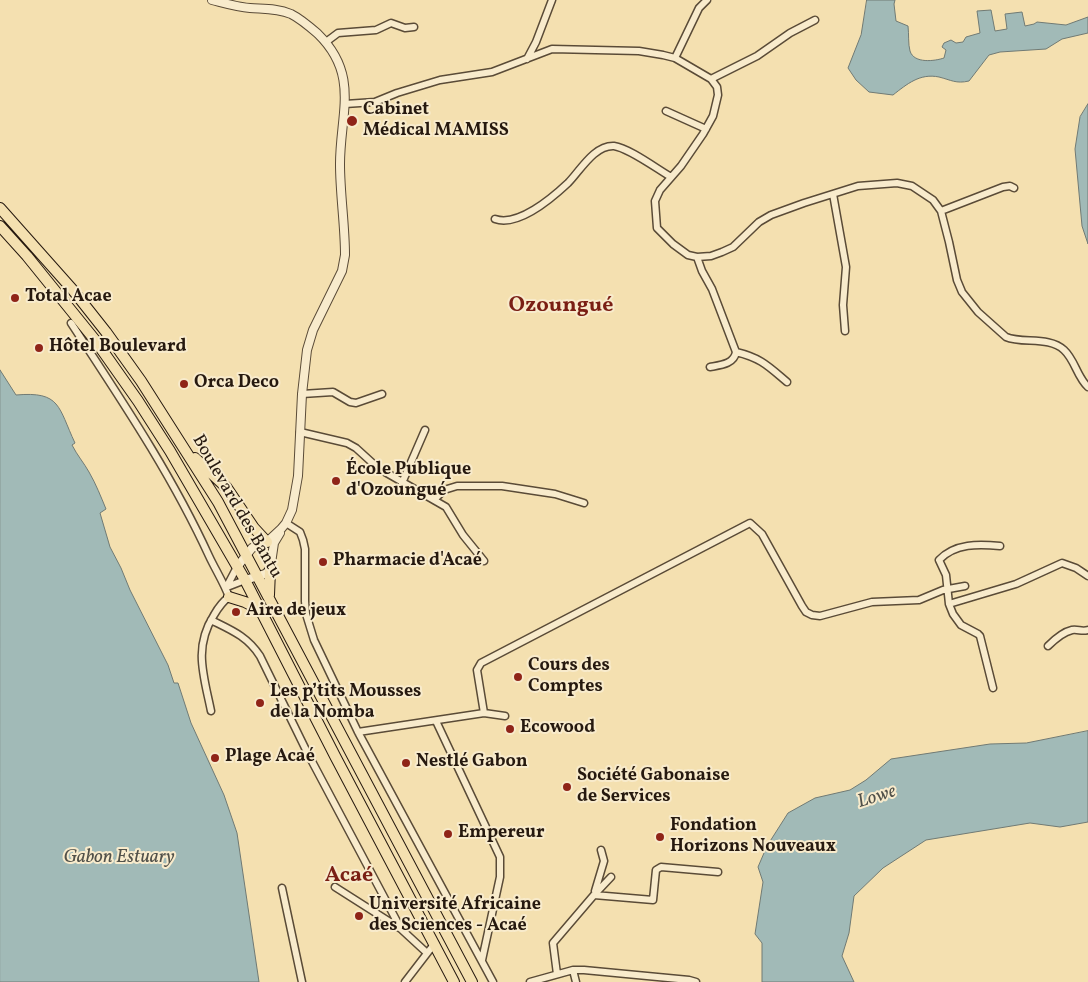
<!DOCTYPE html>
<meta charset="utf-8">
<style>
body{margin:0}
canvas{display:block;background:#f4e0b0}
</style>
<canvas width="1088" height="982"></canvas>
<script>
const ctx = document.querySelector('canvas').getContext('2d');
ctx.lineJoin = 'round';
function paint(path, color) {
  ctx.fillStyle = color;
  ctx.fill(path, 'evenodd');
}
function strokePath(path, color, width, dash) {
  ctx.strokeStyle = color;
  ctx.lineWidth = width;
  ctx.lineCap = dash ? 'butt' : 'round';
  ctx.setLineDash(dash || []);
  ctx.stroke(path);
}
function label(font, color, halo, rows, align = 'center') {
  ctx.font = font + ' Vollkorn,serif';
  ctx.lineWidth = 4;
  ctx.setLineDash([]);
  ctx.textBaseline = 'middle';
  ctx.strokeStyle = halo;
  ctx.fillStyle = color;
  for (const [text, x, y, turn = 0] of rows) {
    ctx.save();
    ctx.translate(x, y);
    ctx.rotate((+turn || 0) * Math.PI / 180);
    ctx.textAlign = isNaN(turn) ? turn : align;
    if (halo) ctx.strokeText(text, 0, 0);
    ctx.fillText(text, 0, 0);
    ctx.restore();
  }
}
const water = new Path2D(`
 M 867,0 L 895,0 L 894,4 L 896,21 L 908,26 C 909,34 908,44 910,51 C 914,64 935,61 944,58 L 946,50 L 942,47 L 944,43 L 951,40 L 956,43 L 963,42 L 966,37 L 980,33 L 977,11 L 991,10 L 995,31 L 1007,29 L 1005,14 L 1022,12 L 1025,26 L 1034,24 L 1037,22 L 1066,25 L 1088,17 L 1088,33 L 1062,39 L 1046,49 L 1000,52 L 989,55 L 969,81 C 956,84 951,80 939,77 C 920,73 907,84 893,95 L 869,92 L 856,80 L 848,68 L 861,35 Z
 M 1088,104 L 1088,244 L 1082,226 L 1075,149 L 1080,117 Z
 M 0,370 L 16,395 C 61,391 58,407 75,443 L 72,445 C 77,455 84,463 89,472 C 96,484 101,497 106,509 L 100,513 L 110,547 L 121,568 L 130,590 L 168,665 L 174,683 L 178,683 L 191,723 L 224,795 L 237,833 L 259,982 L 0,982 Z
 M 1088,731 L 1088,822 L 1060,827 L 1030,823 L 926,840 L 883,868 L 854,896 L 849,933 L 842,956 L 854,982 L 762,982 L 762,943 L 755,934 L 763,882 L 758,867 L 767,846 L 788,813 L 815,798 L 850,790 L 866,780 L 891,759 L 990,744 L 1026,743 Z`);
paint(water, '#a1bab7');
strokePath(water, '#707a74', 1);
const minor = new Path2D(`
 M 326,42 L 338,33 L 376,30 L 391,23 L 405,28 L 414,27
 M 675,58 L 699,8 L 707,0
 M 527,59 L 536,42 L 552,0
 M 711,79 L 757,56 L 790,33 L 815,20
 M 345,104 L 375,102 L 397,93 L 440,80 L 492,72 L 552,49 L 639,51 L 663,55 L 675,58 L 711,79 L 717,87 L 718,95 L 713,116 L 703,134 L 681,166 L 660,190 L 655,201 L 657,228 L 673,244 L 688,255 L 697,257 L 711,256 L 722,252 L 733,247 L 759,222 L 771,215 L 804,203 L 858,186 L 897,183 L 912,186 L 933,200 L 941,211 L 949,242 L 957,280 L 962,292 L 978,312 L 1006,337 C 1023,344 1049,336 1064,350 C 1075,360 1077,377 1088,387
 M 666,111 L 706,129
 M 833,194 L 846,267 L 843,305 L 845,331
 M 941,211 L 1003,187 L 1010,186 L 1014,188
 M 495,219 C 518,227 552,198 568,183 C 580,171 594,145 614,146 C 629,148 657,169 671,177
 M 697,257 L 702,271 L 712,289 L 736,352 C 734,364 721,365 710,367
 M 71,323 C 120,398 171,473 209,556 C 215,569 224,583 229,597 C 222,602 218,608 214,615 C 193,648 204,676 211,711
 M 736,352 C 761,358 768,366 787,382
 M 302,394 L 333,392 L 350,402 L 356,403 L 382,394
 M 300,432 L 347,443 L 356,448 L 378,468 L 446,507 L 463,535 L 484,561
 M 402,483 L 425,430
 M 435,499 L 444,490 L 457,486 L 502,486 L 555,494 L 584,503
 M 286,523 L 300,532 L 303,540 L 305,549 L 305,601 L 306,614 L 314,640 L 358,732 L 493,982
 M 227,587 L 245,580
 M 226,588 L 237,567
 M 949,604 L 1016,584 L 1062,563 L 1076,568 L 1088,576
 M 211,620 C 231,630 247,636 260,656 L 307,752 L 401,929
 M 1048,646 C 1054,640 1063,632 1072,630 C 1078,629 1082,632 1088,630
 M 993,688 L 980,636 L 978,634 L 961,625 L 953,614 L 949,604 L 946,575 L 939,560 C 955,543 979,544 1000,546
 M 484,713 L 477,670 L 481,663 L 750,523 L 762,534 L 802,606 L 806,612 L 812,615 L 820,616 L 872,602 L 919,600 L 943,590 L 965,586
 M 436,721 L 500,857 L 500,877 L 482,960
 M 358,732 L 484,713 L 505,716
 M 335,887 L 401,929 L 427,953
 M 282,888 L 302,982
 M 595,891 L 604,861 L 601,850
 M 594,895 L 653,900 L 656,870 L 661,867 L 718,872
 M 573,970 L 576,982
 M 557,974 L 553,943 L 594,895 L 611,877
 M 405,982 L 435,943
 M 530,982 L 573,970 L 584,970 L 689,980 L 696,982`);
const tertiary = new Path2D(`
 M 212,0 C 224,3 237,7 250,8 C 264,9 277,8 291,14 C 301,19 310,27 318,34 C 360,75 340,114 340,164 C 340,194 345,225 345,255 L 342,271 L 313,330 L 307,350 L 302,394 L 298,476 L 292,510 L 286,523 L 281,529 L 267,542 L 252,548 L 237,567
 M 245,580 L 265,574 L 270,570 L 274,543 L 280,533`);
const trunk = new Path2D(`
 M 0,208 L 72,289 L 106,332 L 141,381 L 218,502 L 472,982
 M 0,226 L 27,256 L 95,340 L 138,401 L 170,451 L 245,580 L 335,756 L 454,982
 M 195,458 L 227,488 L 254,528 L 267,542
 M 269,595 L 270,570
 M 229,597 L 245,602 L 260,610`);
strokePath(minor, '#5a4b37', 9);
strokePath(tertiary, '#5a4b37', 10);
strokePath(trunk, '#26190f', 12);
strokePath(minor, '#f8ebcc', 6);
strokePath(tertiary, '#f8ebcc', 8);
strokePath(trunk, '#f4e0b0', 10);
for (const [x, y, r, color] of [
 [352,121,6,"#8f2418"],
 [15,298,5,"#8f2418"],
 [39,348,5,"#8f2418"],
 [184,384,5,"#8f2418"],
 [336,481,5,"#8f2418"],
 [323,562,5,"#8f2418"],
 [236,612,5,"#8f2418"],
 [518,677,5,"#8f2418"],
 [260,703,5,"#8f2418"],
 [510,729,5,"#8f2418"],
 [215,758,5,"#8f2418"],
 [406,763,5,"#8f2418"],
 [567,787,5,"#8f2418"],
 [448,834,5,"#8f2418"],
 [660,837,5,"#8f2418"],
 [359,916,5,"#8f2418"]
]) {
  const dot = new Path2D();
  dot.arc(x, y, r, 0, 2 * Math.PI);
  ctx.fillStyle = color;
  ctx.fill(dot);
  strokePath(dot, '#f8ebcc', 2);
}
label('bold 18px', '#26190f', '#f8ebcc', [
 ["Cabinet",363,111],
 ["Médical MAMISS",363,132],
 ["Total Acae",25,298],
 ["Hôtel Boulevard",49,348],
 ["Orca Deco",194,384],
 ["École Publique",346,471],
 ["d'Ozoungué",346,492],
 ["Pharmacie d'Acaé",333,562],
 ["Aire de jeux",246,612],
 ["Cours des",528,667],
 ["Comptes",528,688],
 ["Les p’tits Mousses",270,693],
 ["de la Nomba",270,714],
 ["Ecowood",520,729],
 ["Plage Acaé",225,758],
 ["Nestlé Gabon",416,763],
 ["Société Gabonaise",577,777],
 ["de Services",577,798],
 ["Fondation",670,827],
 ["Horizons Nouveaux",670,848],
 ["Empereur",458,834],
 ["Université Africaine",369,906],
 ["des Sciences - Acaé",369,927]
], 'left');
label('18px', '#26190f', '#f8ebcc', [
 ["Boulevard des Bantu",236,507,60]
]);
label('italic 19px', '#51514a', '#f8ebcc', [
 ["Lowe",877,798,-18],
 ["Gabon Estuary",119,859]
]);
label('bold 22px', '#7a1f14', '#f8ebcc', [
 ["Ozoungué",561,307],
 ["Acaé",349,877]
]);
</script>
